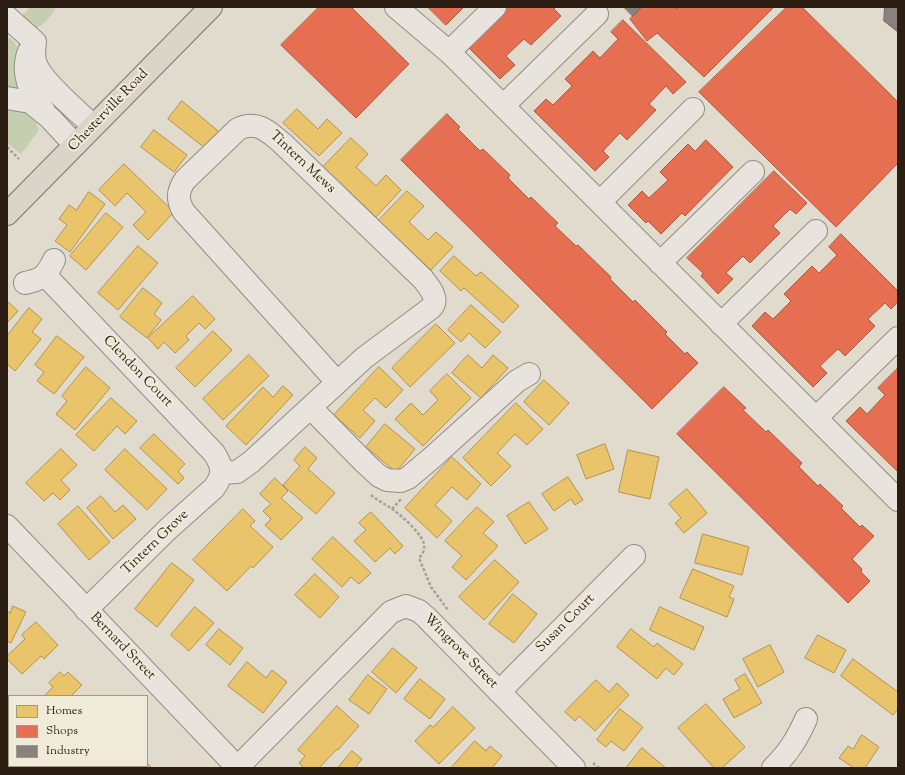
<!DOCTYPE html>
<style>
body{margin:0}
#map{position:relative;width:905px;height:775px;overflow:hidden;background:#e0dbcd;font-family:"Sorts Mill Goudy",serif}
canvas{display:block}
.frame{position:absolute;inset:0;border:8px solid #2d1e14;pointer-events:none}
.legend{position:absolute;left:8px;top:695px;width:140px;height:72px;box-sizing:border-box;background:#f0ead9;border:1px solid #a2988a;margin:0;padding:5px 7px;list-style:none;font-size:12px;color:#2d1e14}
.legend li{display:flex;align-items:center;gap:8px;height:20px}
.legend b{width:20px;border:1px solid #a2988a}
</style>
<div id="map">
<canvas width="905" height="775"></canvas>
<div class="frame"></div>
<ul class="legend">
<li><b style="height:11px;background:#e9c46a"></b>Homes</li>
<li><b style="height:11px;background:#e76f51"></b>Shops</li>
<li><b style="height:11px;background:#8a817c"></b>Industry</li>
</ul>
</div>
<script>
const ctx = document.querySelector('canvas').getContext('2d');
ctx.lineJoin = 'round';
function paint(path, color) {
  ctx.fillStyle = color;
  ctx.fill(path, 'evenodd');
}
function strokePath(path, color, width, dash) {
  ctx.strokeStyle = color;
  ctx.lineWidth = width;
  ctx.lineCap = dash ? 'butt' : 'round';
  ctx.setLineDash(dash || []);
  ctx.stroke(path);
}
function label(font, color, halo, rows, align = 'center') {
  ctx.font = font + ' "Sorts Mill Goudy",serif';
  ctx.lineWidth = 4;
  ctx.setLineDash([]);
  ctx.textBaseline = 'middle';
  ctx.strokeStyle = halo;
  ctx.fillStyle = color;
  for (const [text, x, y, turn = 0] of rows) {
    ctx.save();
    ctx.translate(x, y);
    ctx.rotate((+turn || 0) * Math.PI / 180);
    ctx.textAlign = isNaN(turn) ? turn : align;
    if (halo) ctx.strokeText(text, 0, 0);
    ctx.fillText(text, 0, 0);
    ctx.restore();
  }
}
paint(new Path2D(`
 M 30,7 L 56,7 C 52,16 43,25 35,29 L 21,17 Z
 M 10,38 C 24,49 21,72 22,88 L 7,92 L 7,39 Z
 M 7,106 C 25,112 32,110 39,130 L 21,154 L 7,143 Z`), '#c6ceb0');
const homes = new Path2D(`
 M 182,101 L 223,135 L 210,152 L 168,119 Z
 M 297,109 L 318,129 L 327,119 L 342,133 L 319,156 L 283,123 Z
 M 154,130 L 187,155 L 174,172 L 141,147 Z
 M 351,138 L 368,154 L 356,167 L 376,186 L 386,175 L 401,190 L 376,217 L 323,167 Z
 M 124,164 L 174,212 L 148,240 L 133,225 L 146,212 L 127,193 L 115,206 L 99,190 Z
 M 407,191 L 424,206 L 409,222 L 428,240 L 436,232 L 453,247 L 431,270 L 378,221 Z
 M 89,192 L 105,204 L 70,252 L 55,241 L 67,225 L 59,219 L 69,205 L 76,210 Z
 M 106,213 L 123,227 L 86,270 L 70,256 Z
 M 138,246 L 158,263 L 118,310 L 98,293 Z
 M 454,256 L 476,276 L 481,272 L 519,306 L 503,323 L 464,288 L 461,291 L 440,271 Z
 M 143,288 L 162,303 L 154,314 L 161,320 L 147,338 L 120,317 Z
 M 193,296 L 215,319 L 205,329 L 199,323 L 186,336 L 189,340 L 175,353 L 164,342 L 158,349 L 148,338 Z
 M 7,301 L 18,311 L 7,323 Z
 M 471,305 L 501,332 L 485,348 L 469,333 L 461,342 L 448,330 Z
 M 29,308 L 42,319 L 32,332 L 41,339 L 15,371 L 7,364 L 7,336 Z
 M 436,324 L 455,343 L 410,387 L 392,368 Z
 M 213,331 L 232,350 L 195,387 L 176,368 Z
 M 57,336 L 84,357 L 54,394 L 37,381 L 44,372 L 35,365 Z
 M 249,355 L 269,376 L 223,420 L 203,399 Z
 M 468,355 L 482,368 L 493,355 L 508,368 L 481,398 L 452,373 Z
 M 86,367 L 110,388 L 75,430 L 56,414 L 67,401 L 62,396 Z
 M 379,367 L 403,390 L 386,408 L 375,398 L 363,410 L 375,421 L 360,438 L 334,415 Z
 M 447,374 L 471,398 L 423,446 L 395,419 L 411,403 L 423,415 L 438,400 L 430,391 Z
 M 544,380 L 569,403 L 549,425 L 524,402 Z
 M 283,386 L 293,395 L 246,445 L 226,426 L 263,387 L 273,397 Z
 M 111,398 L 137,421 L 125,434 L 117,426 L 94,451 L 76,435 Z
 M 516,403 L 543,429 L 527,445 L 515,434 L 497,453 L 511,466 L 491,486 L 463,458 Z
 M 385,424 L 415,449 L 396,472 L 366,447 Z
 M 154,434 L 185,464 L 178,471 L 184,478 L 178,484 L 140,448 Z
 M 605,444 L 614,469 L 586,479 L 577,455 Z
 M 305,447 L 317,458 L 308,469 L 335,493 L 316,514 L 283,485 L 300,466 L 294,460 Z
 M 61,449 L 77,465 L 61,480 L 70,490 L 60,500 L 53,493 L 44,501 L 26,483 Z
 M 125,449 L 167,489 L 147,510 L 105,470 Z
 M 628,450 L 659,457 L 650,499 L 619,492 Z
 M 452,457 L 481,484 L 467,500 L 452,487 L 435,505 L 452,521 L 437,538 L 405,508 Z
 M 568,477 L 583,500 L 575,505 L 571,499 L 554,511 L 542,494 Z
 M 275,478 L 288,491 L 281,498 L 303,518 L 281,540 L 265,525 L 271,519 L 263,511 L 271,504 L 260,494 Z
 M 687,489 L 707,513 L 684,533 L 675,523 L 681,518 L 669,504 Z
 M 101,496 L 115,512 L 123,505 L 136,519 L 113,539 L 87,508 Z
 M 529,502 L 548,529 L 525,544 L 507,516 Z
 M 78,506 L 110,542 L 89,560 L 58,524 Z
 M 477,507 L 494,522 L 483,533 L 498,546 L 466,580 L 452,567 L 462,556 L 445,541 Z
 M 243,509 L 255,521 L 250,526 L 273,547 L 253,568 L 251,566 L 227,591 L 193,560 Z
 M 371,512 L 403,546 L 395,554 L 390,548 L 375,562 L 354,541 L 366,530 L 359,523 Z
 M 703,534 L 749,547 L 742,575 L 695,563 Z
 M 333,537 L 371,573 L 359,584 L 351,577 L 342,587 L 312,559 Z
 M 495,560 L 519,582 L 484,620 L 459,597 Z
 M 172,563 L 194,580 L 157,627 L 135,609 Z
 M 693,569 L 734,586 L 729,597 L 734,599 L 727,617 L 680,598 Z
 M 315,574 L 339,597 L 320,618 L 295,595 Z
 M 513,594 L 537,614 L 514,643 L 489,624 Z
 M 13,606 L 26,612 L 11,643 L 7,641 L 7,611 L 10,613 Z
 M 195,607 L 214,623 L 189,651 L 171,635 Z
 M 660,607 L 704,627 L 694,650 L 650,630 Z
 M 36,622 L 58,645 L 44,659 L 41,656 L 22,674 L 7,659 L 7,656 L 25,639 L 22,635 Z
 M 219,629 L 243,648 L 230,665 L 206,645 Z
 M 631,629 L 654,647 L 657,643 L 683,664 L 674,675 L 666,668 L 657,679 L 617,647 Z
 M 818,635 L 846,650 L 834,673 L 805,658 Z
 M 770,645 L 784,672 L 758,687 L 743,659 Z
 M 393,648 L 417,668 L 396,693 L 372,672 Z
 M 853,659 L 898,692 L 898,709 L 893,715 L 841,676 Z
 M 247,662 L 266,678 L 272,670 L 287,682 L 263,713 L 228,686 Z
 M 60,672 L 64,676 L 68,672 L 82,685 L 71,696 L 44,696 L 53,687 L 49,683 Z
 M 745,674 L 762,703 L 734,718 L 723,699 L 740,689 L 735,680 Z
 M 368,675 L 387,689 L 369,714 L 349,700 Z
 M 420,679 L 445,699 L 430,719 L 404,699 Z
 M 596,680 L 609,692 L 617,683 L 629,695 L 595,731 L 579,716 L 575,721 L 565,712 Z
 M 706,704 L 745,747 L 722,768 L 714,768 L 678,728 Z
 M 337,706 L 359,726 L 338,750 L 337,749 L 319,768 L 304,768 L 299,763 L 305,756 L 298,750 Z
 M 453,707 L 475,728 L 439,764 L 415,741 L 430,725 L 433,727 Z
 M 620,709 L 643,727 L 624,751 L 611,741 L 606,747 L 597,740 Z
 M 862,735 L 879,747 L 865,768 L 854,768 L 839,758 L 848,746 L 853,749 Z
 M 475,741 L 486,751 L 490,746 L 502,756 L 492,768 L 451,768 Z
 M 642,748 L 666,768 L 628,768 L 627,767 Z
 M 352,751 L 362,759 L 355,768 L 338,768 Z
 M 147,763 L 152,768 L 131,768 L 133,766 L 147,766 Z
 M 70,766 L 89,766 L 91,768 L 68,768 Z`);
paint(homes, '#e9c46a');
strokePath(homes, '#b19250', 1);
const shops = new Path2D(`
 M 319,7 L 351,7 L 409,64 L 356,118 L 281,45 Z
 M 428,7 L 464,7 L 446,25 Z
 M 506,7 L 555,7 L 554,9 L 561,16 L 531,45 L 524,39 L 506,56 L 515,65 L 500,79 L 467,46 Z
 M 642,7 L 675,7 L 677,9 L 679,7 L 774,7 L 704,77 L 657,33 L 647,41 L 630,19 Z
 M 787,7 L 802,7 L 898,102 L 898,163 L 836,227 L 699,92 Z
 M 623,20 L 686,82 L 673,94 L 666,86 L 649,104 L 656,110 L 627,140 L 620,133 L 603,151 L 609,157 L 595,171 L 534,111 L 546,99 L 553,105 L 572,86 L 565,79 L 593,51 L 600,58 L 618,39 L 611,32 Z
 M 447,114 L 460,127 L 458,129 L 480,151 L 483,149 L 510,175 L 508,178 L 529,199 L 531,197 L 558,223 L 555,226 L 576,246 L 578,245 L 611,277 L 610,279 L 633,302 L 635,300 L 667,332 L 665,334 L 685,354 L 687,352 L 698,363 L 652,409 L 401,160 Z
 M 706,140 L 733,167 L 685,216 L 682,213 L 661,234 L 648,221 L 646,223 L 628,205 L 642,191 L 649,198 L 668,180 L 660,172 L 688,144 L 695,151 Z
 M 774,171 L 807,203 L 796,214 L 790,209 L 773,226 L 780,233 L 750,263 L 743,256 L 726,273 L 733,279 L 718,294 L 701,276 L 703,273 L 687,258 Z
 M 841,234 L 898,291 L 898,302 L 891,309 L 885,303 L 868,319 L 875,326 L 845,356 L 838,349 L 820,366 L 827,373 L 813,387 L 752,326 L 765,312 L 773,319 L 791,301 L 784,294 L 812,266 L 819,273 L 837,255 L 829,247 Z
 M 898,368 L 898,472 L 846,421 L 860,407 L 867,414 L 885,395 L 878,388 Z
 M 724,387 L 746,408 L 743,410 L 766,432 L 768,430 L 802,463 L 799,467 L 818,486 L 820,484 L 843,506 L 841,508 L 860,527 L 862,525 L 874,536 L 852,559 L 862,569 L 861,572 L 870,581 L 848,603 L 677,434 Z`);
paint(shops, '#e76f51');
strokePath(shops, '#af573f', 1);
const industry = new Path2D(`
 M 624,7 L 642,7 L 633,16 Z
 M 885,7 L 898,7 L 898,32 L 884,21 Z`);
paint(industry, '#8a817c');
strokePath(industry, '#6e635d', 1);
const minor = new Path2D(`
 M 396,7 L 449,52 L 898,500
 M 7,17 L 35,42 C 34,50 33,57 36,64 C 42,82 79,112 93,126
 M 29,51 C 20,74 31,94 44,111
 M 449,52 L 495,7
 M 7,98 L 30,102 L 50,118 L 75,145
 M 503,106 L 597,14
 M 600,202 L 693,109
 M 660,263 L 753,172
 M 45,275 L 214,453 C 223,467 224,474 214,488 L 168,529 L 86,610
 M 25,283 C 43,279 46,276 54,260
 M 721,324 L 816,231
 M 311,408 L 365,463 L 379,476 L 387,480 L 401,481 L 408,478 L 434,456 L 517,381 L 529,374
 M 816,418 L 898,338
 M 222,473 L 237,472 L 251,462 L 364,358 L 431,308 C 440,299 429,287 423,279 L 282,143 C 268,131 257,120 238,129 L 185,180 C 177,192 177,200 184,212 L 337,382
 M 7,526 L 238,768
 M 499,692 L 634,556
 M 31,768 L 33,766
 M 237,768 L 391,612 L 406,606 L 419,611 L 426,617 L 574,768
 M 773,768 C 789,752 797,739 806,719`);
const major = new Path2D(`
 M 7,214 L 211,7`);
strokePath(minor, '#928d84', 24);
strokePath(major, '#79746c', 24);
strokePath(new Path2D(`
 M 7,147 L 19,159
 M 371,495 C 378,501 387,505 395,511 C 403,517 422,534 424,544 C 425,550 423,554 419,558 L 431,587 L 448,610
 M 392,509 L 401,499
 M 593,763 L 599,768`), '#a4a19b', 2.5, [3, 2]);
strokePath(minor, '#e8e4dd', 22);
strokePath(major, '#dbd4c8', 22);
label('14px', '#2d1e14', '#f0ead9', [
 ["Chesterville Road",109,111,-46],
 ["Tintern Mews",302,163,43],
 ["Clendon Court",137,372,46],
 ["Tintern Grove",156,543,-44],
 ["Susan Court",566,624,-45],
 ["Bernard Street",122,647,46],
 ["Wingrove Street",460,652,45]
]);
</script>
